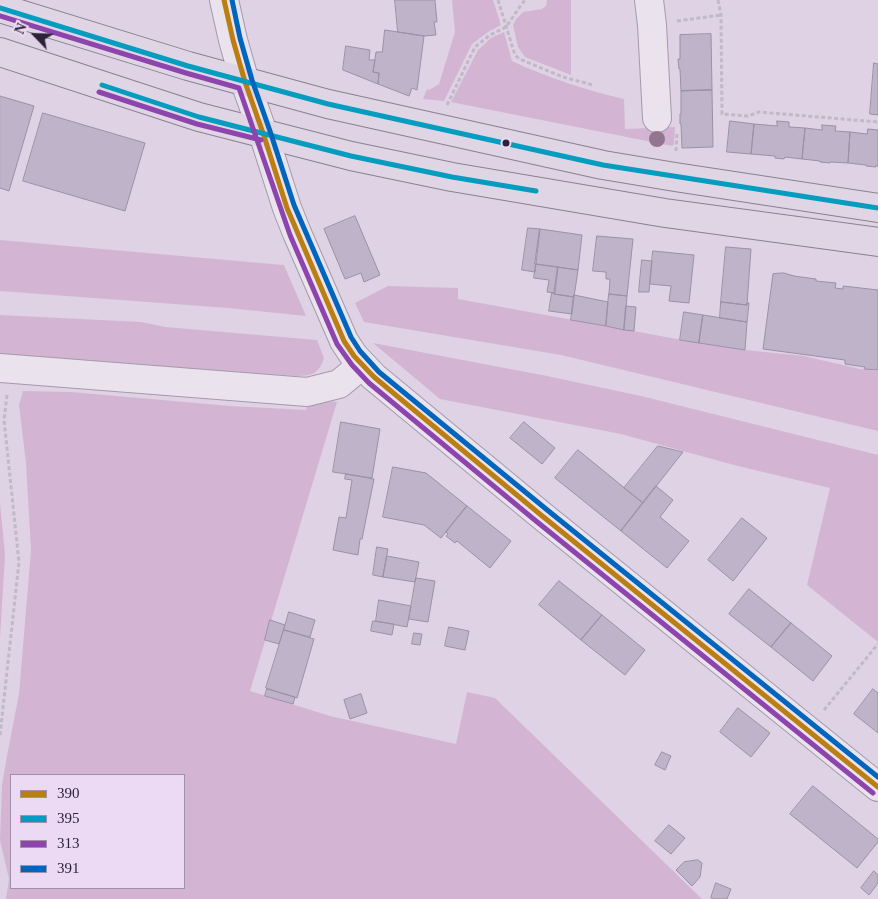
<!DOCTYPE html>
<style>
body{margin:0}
#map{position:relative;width:878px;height:899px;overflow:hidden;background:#ded2e4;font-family:"Times New Roman",serif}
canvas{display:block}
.legend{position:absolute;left:10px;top:774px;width:175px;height:115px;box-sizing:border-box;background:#ecd9f4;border:1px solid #a090a9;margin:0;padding:6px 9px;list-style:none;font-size:15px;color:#2d2239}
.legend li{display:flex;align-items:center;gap:10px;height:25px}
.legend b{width:25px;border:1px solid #a090a9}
.north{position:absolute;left:10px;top:10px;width:50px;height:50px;-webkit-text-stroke:4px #ecd9f4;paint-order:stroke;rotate:294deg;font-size:14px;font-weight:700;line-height:20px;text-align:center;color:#2d2239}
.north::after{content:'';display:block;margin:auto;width:18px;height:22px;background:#2d2239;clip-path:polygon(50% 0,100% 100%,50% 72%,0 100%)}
</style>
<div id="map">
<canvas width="878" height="899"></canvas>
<ul class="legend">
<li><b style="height:6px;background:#ba7e11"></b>390</li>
<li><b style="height:6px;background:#049cbf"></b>395</li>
<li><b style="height:6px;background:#8e44ad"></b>313</li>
<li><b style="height:6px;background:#0065bd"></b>391</li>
</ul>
<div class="north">N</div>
</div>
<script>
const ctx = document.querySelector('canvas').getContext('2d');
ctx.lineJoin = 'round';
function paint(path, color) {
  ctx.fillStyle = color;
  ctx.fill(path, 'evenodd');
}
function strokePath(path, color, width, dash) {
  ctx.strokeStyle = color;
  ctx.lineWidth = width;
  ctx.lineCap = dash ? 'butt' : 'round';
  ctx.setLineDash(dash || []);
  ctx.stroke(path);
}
paint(new Path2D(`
 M 452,0 L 493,0 L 501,25 L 488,32 L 472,44 L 444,101 L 423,99 L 427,89 L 429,90 L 439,84 L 455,32 Z
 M 547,0 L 571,0 L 571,75 L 525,57 L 518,47 L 513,25 L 516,19 L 523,12 L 542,9 L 546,6 Z
 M 504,32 L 512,61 C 548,78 586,90 624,99 L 625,129 L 675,127 L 674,144 L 672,146 L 451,102 L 478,50 L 491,38 Z
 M 0,240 L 283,265 L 284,265 L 306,316 L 228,308 L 0,291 Z
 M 388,286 L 458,288 L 458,299 L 699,343 L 745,350 L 804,356 L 860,369 L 878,371 L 878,431 L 561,355 L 364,322 L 355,303 Z
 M 0,315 L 141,322 L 165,327 L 317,340 L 324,358 C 319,373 313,376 297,376 L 0,356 Z
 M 373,343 L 547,376 L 641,396 L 878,455 L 878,642 L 807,585 L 830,488 L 734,465 L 621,434 L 440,399 Z
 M 23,391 L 71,392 L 230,406 L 306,410 L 308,400 L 337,402 L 250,691 L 330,716 L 456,744 L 467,692 L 495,698 L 702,899 L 6,899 L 9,879 L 0,840 L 2,785 L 7,756 L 19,694 L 31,550 L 26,463 L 19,405 ZM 11,775 L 184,775 L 184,888 L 11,888 Z
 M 0,503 L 5,555 L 0,638 Z`), '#d3b5d3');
const building = new Path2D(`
 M 395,0 L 435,0 L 437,22 L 434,22 L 436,35 L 424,36 L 398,32 Z
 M 385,30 L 424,36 L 417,90 L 412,88 L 409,96 L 378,84 L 379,73 L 373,72 L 376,52 L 382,52 Z
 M 711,34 L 712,90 L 681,91 L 680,69 L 679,69 L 678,59 L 680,59 L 680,35 Z
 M 346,46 L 370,50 L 369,60 L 375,60 L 373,72 L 379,73 L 378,84 L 343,70 Z
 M 874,63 L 878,64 L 878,115 L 870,114 Z
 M 712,90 L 713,147 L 682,148 L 681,124 L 680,124 L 680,114 L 681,114 L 681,91 Z
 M 0,96 L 34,106 L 9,191 L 0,188 Z
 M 43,113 L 145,143 L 125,211 L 23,181 Z
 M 730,121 L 754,124 L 751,154 L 727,152 Z
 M 777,121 L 789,122 L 789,127 L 805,128 L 802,159 L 785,157 L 784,159 L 775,158 L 775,156 L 751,154 L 754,124 L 777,126 Z
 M 822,125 L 836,126 L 835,131 L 850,132 L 848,163 L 830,162 L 830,163 L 820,162 L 820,161 L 802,159 L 805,128 L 822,130 Z
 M 868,129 L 878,130 L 878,166 L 875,166 L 876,167 L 866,166 L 866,165 L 848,163 L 850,132 L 867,134 Z
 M 355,216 L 380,275 L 364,282 L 361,273 L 345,279 L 324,229 Z
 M 528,228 L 540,229 L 535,272 L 522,270 Z
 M 540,229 L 582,235 L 578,270 L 535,264 Z
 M 597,236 L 633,239 L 627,296 L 609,294 L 610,279 L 606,279 L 606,272 L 593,271 Z
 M 726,247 L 751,249 L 747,305 L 721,302 Z
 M 653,251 L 694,255 L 689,303 L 669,301 L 671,286 L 650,284 Z
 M 642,260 L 652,261 L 649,292 L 639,292 Z
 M 536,264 L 558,267 L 555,293 L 547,292 L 549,280 L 534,278 Z
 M 558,267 L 578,270 L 574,297 L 554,294 Z
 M 784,273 L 794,276 L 816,279 L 816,281 L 836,283 L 835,288 L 843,289 L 843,286 L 878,290 L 878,370 L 864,369 L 865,367 L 845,364 L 845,360 L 763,349 L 773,274 Z
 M 552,293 L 555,293 L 554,294 L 574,297 L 572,314 L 549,311 Z
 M 609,294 L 627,296 L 624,330 L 606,326 Z
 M 574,295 L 608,302 L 606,326 L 571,320 Z
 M 721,302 L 747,305 L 747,303 L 749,303 L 747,322 L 720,318 Z
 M 626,306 L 636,307 L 634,331 L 624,330 Z
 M 684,312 L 703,315 L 699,343 L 680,340 Z
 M 703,315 L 747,322 L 745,350 L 699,343 Z
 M 341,422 L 380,429 L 372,478 L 333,472 Z
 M 524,422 L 555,448 L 542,464 L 510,438 Z
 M 658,446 L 683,452 L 643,503 L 624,488 Z
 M 578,450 L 643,503 L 621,531 L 555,478 Z
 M 393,467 L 426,473 L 467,506 L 441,538 L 424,525 L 383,517 Z
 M 346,474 L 374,479 L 362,539 L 360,539 L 358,555 L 333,550 L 339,517 L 346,518 L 352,480 L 345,479 Z
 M 656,486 L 673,500 L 660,517 L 689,541 L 667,568 L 621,531 Z
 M 467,506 L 511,541 L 490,568 L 457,541 L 455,543 L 446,536 L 448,534 L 446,532 Z
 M 742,518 L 767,538 L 733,581 L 708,560 Z
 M 377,547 L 388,549 L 383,577 L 373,575 Z
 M 387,556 L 419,562 L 415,582 L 383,577 Z
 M 416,578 L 435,581 L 428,622 L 409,619 Z
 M 559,581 L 602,615 L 581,640 L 539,605 Z
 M 749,589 L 791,623 L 771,647 L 729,614 Z
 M 379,600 L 411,606 L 407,627 L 376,621 Z
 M 289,612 L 315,620 L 310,637 L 284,630 Z
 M 602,615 L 645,650 L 625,675 L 581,640 Z
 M 270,620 L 285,625 L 279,644 L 265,640 Z
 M 373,621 L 394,624 L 392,635 L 371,631 Z
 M 791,623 L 832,656 L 813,681 L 771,647 Z
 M 449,627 L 469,631 L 465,650 L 445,646 Z
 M 284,630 L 314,639 L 297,698 L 266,688 Z
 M 414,633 L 422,634 L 420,645 L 412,644 Z
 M 267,689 L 295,697 L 293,704 L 265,696 Z
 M 873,689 L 878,693 L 878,733 L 854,714 Z
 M 361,694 L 367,713 L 350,719 L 344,700 Z
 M 738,708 L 770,733 L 751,757 L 720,732 Z
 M 662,752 L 671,756 L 665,770 L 655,765 Z
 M 813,786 L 878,839 L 878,842 L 857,868 L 790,814 Z
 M 669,825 L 685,838 L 671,854 L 655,841 Z
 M 698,860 L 702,863 L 700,877 L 692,886 L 676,870 L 684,862 Z
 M 874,871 L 878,875 L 878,883 L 869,895 L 861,888 Z
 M 716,883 L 731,889 L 727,899 L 714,899 L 711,898 Z`);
paint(building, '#beb3c8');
strokePath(building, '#9b91a5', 1);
const minor = new Path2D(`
 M 224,0 L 233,40 L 245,82 L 263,133 L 287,208 L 297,233 L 344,341 L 354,356 L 374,377 L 541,515 L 878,787
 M 649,0 L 652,25 L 657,118
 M 0,368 L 307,392 L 339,384 L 362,365`);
const major = new Path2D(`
 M 0,8 L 188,66 L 328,104 L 603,165 L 675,177 L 878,208
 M 0,52 L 199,117 L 351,156 L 452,177 L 665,213 L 878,242`);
strokePath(minor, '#a49aaa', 30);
strokePath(major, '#898190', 30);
strokePath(new Path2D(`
 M 498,0 L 514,52 L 517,57 L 522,60 L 563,77 L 593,85
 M 718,0 L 721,15 L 722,114 L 748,116 L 759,112 L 878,122
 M 677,21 L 721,15
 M 447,105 L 475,47 L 490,35 L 506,27 L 519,8 L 525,0
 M 676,151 L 677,133
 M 824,710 L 878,644
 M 0,735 L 19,562 L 4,420 L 7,395`), '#c1b9c6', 3, [4, 2.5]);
strokePath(minor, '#eae2ed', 28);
strokePath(major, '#e0d5e5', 28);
strokePath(new Path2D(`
 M 224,0 L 233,40 L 245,82 L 263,133 L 287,208 L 344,341 L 354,356 L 374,377 L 541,515 L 878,787`), '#ba7e11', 5);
strokePath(new Path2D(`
 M 0,8 L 188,66 L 328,104 L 603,165 L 878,208
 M 102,85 L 199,117 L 351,156 L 452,177 L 536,191`), '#049cbf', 5);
strokePath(new Path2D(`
 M 0,16 L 186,73 L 239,88 L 290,235 L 337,344 L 352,365 L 369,383 L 536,521 L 873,793
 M 99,92 L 197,124 L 261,140`), '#8e44ad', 5);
strokePath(new Path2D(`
 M 232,0 L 240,38 L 252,80 L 270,131 L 294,205 L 351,337 L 360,351 L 379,372 L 546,509 L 878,777`), '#0065bd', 5);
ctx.fillStyle = '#93758f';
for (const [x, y] of [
 [657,139]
]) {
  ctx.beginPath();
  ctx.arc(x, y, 8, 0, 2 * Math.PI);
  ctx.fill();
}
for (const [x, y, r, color] of [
 [506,143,4.5,"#2d2239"]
]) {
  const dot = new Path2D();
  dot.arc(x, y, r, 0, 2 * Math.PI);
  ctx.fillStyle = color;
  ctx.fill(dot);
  strokePath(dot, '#ecd9f4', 2);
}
</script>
